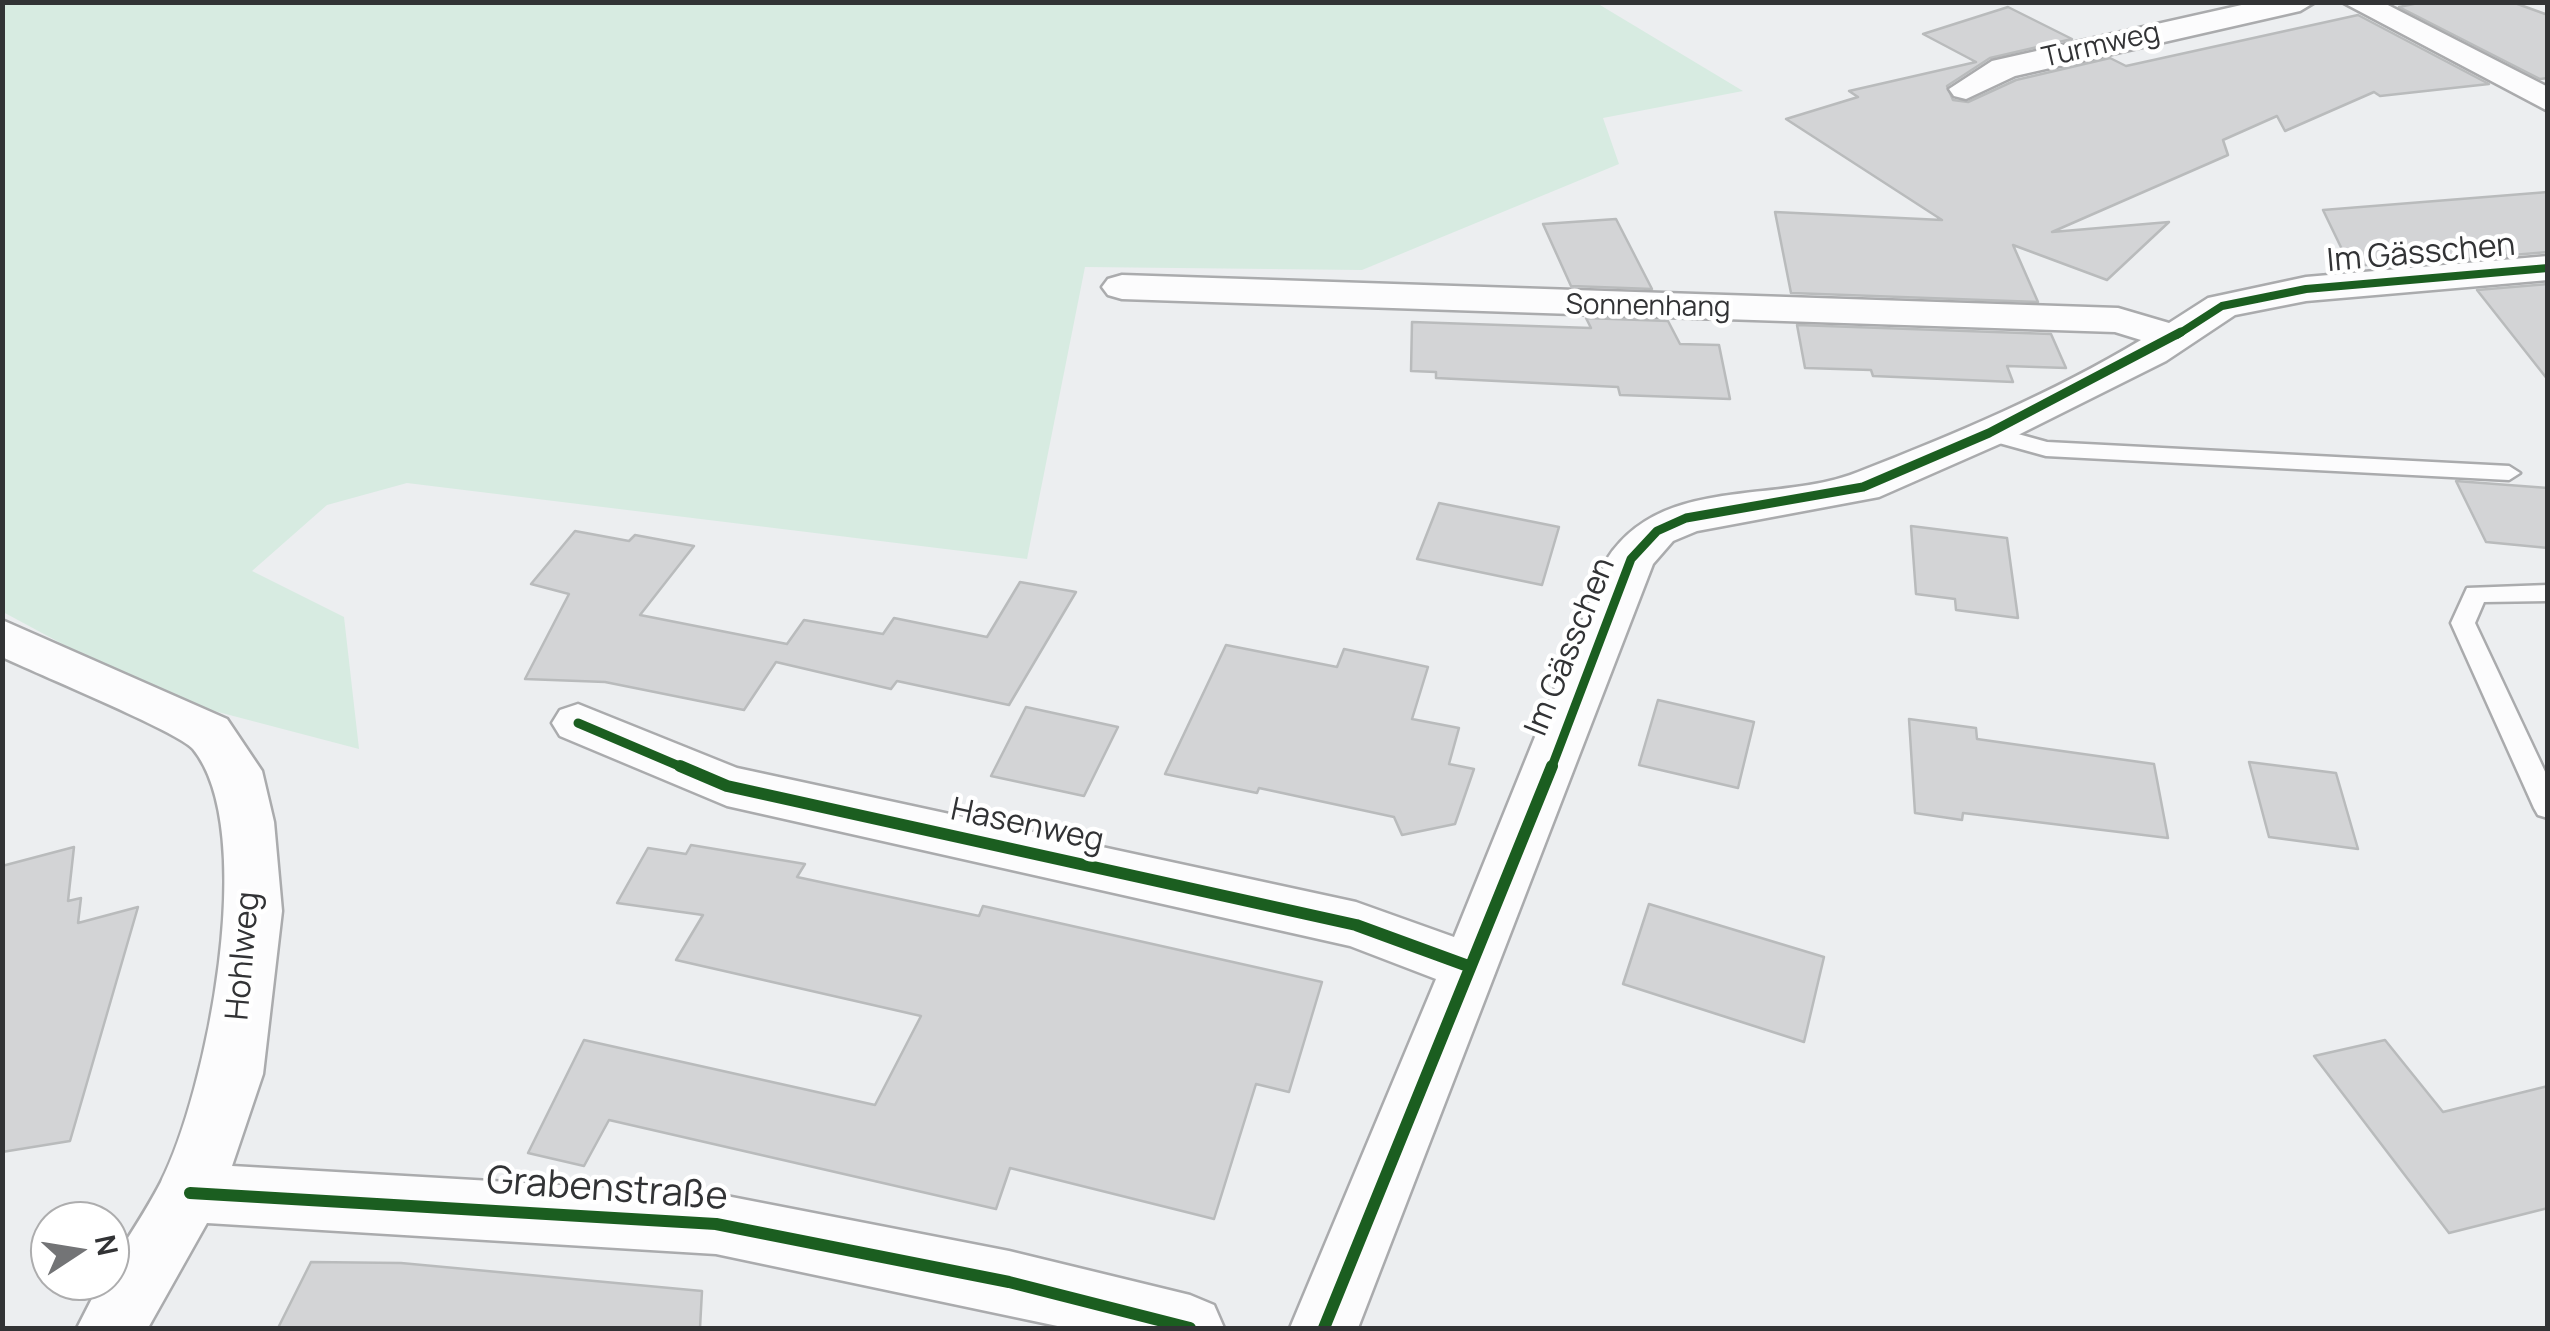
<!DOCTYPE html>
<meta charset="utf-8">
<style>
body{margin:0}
#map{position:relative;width:2550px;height:1331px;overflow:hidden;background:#eceef0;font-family:Manrope,sans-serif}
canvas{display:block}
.frame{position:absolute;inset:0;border:5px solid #323335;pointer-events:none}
.north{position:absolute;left:30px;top:1201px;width:100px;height:100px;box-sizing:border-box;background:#fff;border:2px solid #adadae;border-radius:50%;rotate:78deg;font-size:28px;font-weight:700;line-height:40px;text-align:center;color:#323335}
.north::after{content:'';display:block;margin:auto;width:35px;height:45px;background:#737476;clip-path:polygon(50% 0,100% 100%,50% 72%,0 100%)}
</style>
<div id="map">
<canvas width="2550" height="1331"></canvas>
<div class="frame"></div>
<div class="north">N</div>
</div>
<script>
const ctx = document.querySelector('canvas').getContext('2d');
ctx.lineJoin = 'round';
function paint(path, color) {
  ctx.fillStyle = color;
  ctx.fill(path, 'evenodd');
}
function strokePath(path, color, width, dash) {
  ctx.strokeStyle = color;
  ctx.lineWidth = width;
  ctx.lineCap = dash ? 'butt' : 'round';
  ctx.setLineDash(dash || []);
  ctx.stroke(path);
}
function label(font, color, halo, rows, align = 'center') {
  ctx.font = font + ' Manrope,sans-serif';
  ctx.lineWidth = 9;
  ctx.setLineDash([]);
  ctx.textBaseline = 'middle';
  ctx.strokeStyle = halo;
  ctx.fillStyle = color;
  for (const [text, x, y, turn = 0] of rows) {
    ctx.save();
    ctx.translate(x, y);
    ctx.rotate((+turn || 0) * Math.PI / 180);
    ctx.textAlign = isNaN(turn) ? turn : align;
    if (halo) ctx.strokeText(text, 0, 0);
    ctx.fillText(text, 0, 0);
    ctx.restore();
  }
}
paint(new Path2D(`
 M 1595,2 L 1743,91 L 1603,118 L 1619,164 L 1362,270 L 1085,267 L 1027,559 L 407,483 L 327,505 L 252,571 L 344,617 L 359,749 L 161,697 L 3,612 L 2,3 Z`), '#d7ebe1');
const building = new Path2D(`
 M 2423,2 L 2512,2 L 2548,15 L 2548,78 L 2540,79 L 2399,7 Z
 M 2008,7 L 2072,39 L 1990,58 L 1947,86 L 1953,100 L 1968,102 L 2016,80 L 2110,58 L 2126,66 L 2358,15 L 2489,84 L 2380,96 L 2374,92 L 2285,131 L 2277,116 L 2223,140 L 2228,155 L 2052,232 L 2169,222 L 2107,280 L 2013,245 L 2038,302 L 1791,293 L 1775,212 L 1942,220 L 1786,119 L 1858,97 L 1849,91 L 1976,62 L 1923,34 Z
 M 2548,192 L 2548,252 L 2454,260 L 2350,266 L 2323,210 Z
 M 1616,219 L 1652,289 L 1571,286 L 1543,224 Z
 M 2548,284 L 2548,380 L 2477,290 Z
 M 1586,318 L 1668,321 L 1680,344 L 1719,345 L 1730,399 L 1620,395 L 1618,387 L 1436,378 L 1436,372 L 1411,371 L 1412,322 L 1591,328 Z
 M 1797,325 L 2051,334 L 2066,368 L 2007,366 L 2013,382 L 1873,376 L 1871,370 L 1805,368 Z
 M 2456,481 L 2548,488 L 2548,548 L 2486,542 Z
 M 1439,503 L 1559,527 L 1542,585 L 1417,559 Z
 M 1911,526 L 2007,538 L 2018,618 L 1956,610 L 1955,599 L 1916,594 Z
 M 575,531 L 629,541 L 635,535 L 694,546 L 640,615 L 787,644 L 804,620 L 883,634 L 894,618 L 987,637 L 1020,582 L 1076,592 L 1009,705 L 897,681 L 891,689 L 776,662 L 744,710 L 605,682 L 525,679 L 569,594 L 531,584 Z
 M 1226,645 L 1337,667 L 1344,649 L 1428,667 L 1412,719 L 1459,728 L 1449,764 L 1474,769 L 1455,824 L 1402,835 L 1394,817 L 1259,788 L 1257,793 L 1165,774 Z
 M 1658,700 L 1754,722 L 1738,788 L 1639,765 Z
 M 1026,707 L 1118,727 L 1084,796 L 991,776 Z
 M 1909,719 L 1976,728 L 1977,739 L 2154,764 L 2168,838 L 1963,813 L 1962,820 L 1915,813 Z
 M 2249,762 L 2336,773 L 2358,849 L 2269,837 Z
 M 691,845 L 805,864 L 797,877 L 979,916 L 983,906 L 1322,982 L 1289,1092 L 1256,1084 L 1214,1219 L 1010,1168 L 996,1209 L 609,1120 L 584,1166 L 528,1153 L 584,1040 L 875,1105 L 921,1016 L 676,960 L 703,915 L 617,903 L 648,848 L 686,854 Z
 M 74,847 L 68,901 L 81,898 L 78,923 L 138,907 L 70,1141 L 2,1152 L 2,866 Z
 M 1649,904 L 1824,957 L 1804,1042 L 1623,984 Z
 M 2385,1040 L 2443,1112 L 2548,1086 L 2548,1208 L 2449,1233 L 2314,1056 Z
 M 311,1262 L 401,1263 L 702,1291 L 700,1328 L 278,1328 Z`);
paint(building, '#d3d4d6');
strokePath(building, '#b9bbbc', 2.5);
const lane = new Path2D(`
 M 1989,426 L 2047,442 L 2509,466 L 2520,473 L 2509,480 L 2046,456 L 1981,438 L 1978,433 L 1981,428 Z
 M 2548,585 L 2548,601 L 2484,602 L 2475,623 L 2548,778 L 2548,818 L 2538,815 L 2534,808 L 2451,623 L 2467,588 Z`);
const street = new Path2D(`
 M 2255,2 L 2315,2 L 2300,11 L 2015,76 L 1966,99 L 1954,96 L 1949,89 L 1992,61 Z
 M 2342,2 L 2382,2 L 2548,87 L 2548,111 Z
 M 2548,256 L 2548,280 L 2306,301 L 2235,315 L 2166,361 L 2004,442 L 1879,497 L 1697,531 L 1673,541 L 1653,564 L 1358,1328 L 1290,1328 L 1436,979 L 1350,946 L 727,806 L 560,736 L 552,723 L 560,710 L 578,704 L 737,768 L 1356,902 L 1454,937 L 1607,559 C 1662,474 1776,505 1858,472 C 1953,435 2053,393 2141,340 L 2115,332 L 1122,299 L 1108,295 L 1102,287 L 1108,279 L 1122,275 L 2118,308 L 2169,323 L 2208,298 L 2306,277 Z
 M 2,620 L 227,719 L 262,771 L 274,822 L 282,911 L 263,1074 L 232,1166 L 716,1194 L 1009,1251 L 1190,1295 L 1214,1305 L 1224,1328 L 1067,1328 L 716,1254 L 207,1223 L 148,1328 L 77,1328 L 101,1281 L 110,1281 L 110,1266 C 127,1239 146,1211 161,1182 C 206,1094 260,831 193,749 C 179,732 33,672 2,657 Z`);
strokePath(lane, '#aaabad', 5);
strokePath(street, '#aaabad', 5);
paint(lane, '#fcfcfd');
paint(street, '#fcfcfd');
strokePath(new Path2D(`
 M 2177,335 L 2222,306 L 2306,289 L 2548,268`), '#1b5e20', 8);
strokePath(new Path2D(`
 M 578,723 L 686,769
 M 1551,769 L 1631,559 L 1657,531 L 1686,518 L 1863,487 L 1989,433 L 2181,332`), '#1b5e20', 9);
strokePath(new Path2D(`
 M 680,766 L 727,786 L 1356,925 L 1468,966
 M 190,1193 L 716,1224 L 1009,1282 L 1190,1328
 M 1324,1328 L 1552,766`), '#1b5e20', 12);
label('28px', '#323335', '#fff', [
 ["Turmweg",2101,46,-13],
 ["Sonnenhang",1648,307,1]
]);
label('32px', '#323335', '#fff', [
 ["Im Gässchen",2421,254,-5],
 ["Im Gässchen",1571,647,-68],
 ["Hasenweg",1027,826,12],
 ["Hohlweg",244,956,-85]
]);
label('38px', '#323335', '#fff', [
 ["Grabenstraße",607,1190,4]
]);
</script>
